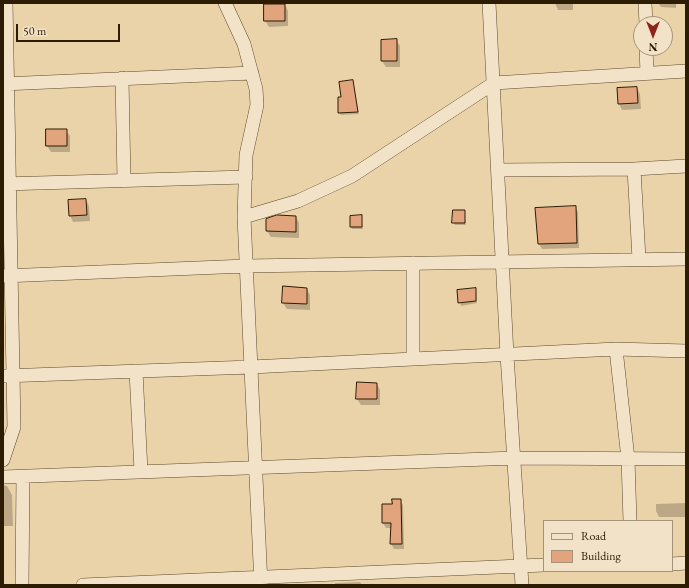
<!DOCTYPE html>
<style>
body{margin:0}
#map{position:relative;width:689px;height:588px;overflow:hidden;background:#ebd3a9;font-family:"EB Garamond",serif}
canvas{display:block}
.frame{position:absolute;inset:0;border:4px solid #2c1c04;pointer-events:none}
.legend{position:absolute;left:543px;top:520px;width:130px;height:52px;box-sizing:border-box;background:#f2e2c7;border:1px solid #a39379;margin:0;padding:5px 7px;list-style:none;font-size:12px;color:#2c1c04}
.legend li{display:flex;align-items:center;gap:8px;height:20px}
.legend b{width:20px;border:1px solid #a39379}
.north{position:absolute;left:633px;top:16px;width:40px;height:40px;box-sizing:border-box;background:#f2e2c7;border:1px solid #a39379;border-radius:50%;rotate:180deg;font-size:11px;font-weight:700;line-height:16px;text-align:center;color:#2c1c04}
.north::after{content:'';display:block;margin:auto;width:14px;height:18px;background:#8f2418;clip-path:polygon(50% 0,100% 100%,50% 72%,0 100%)}
.scale{position:absolute;left:16px;top:24px;width:104px;height:18px;box-sizing:border-box;border:2px solid #2c1c04;border-top:0;padding-left:5px;font-size:12px;line-height:14px;white-space:nowrap;color:#2c1c04;-webkit-text-stroke:3px #f2e2c7;paint-order:stroke}
</style>
<div id="map">
<canvas width="689" height="588"></canvas>
<div class="frame"></div>
<ul class="legend">
<li><b style="height:5px;background:#f2e2c7"></b>Road</li>
<li><b style="height:11px;background:#e1a47d"></b>Building</li>
</ul>
<div class="north">N</div>
<div class="scale">50 m</div>
</div>
<script>
const ctx = document.querySelector('canvas').getContext('2d');
ctx.lineJoin = 'round';
function paint(path, color) {
  ctx.fillStyle = color;
  ctx.fill(path, 'evenodd');
}
function strokePath(path, color, width, dash) {
  ctx.strokeStyle = color;
  ctx.lineWidth = width;
  ctx.lineCap = dash ? 'butt' : 'round';
  ctx.setLineDash(dash || []);
  ctx.stroke(path);
}
paint(new Path2D(`
 M 555,3 L 573,3 L 573,10 L 558,10 Z
 M 658,3 L 676,3 L 676,8 L 661,7 Z
 M 285,5 L 288,11 L 288,26 L 269,27 L 265,21 Z
 M 396,40 L 400,46 L 400,67 L 386,67 L 382,61 L 382,41 Z
 M 352,81 L 359,114 L 341,115 L 339,112 L 343,98 Z
 M 637,88 L 640,94 L 641,109 L 622,110 L 619,104 Z
 M 47,130 L 66,130 L 70,136 L 70,152 L 51,152 L 47,146 Z
 M 86,200 L 89,206 L 90,221 L 73,222 L 70,215 Z
 M 575,207 L 578,212 L 579,248 L 542,249 L 539,244 Z
 M 464,211 L 466,225 L 455,225 L 453,222 Z
 M 361,216 L 363,229 L 352,229 L 351,227 Z
 M 296,217 L 299,223 L 299,238 L 271,237 L 267,231 L 267,219 Z
 M 307,289 L 310,295 L 310,310 L 287,309 L 283,303 Z
 M 476,289 L 477,303 L 461,306 L 458,291 Z
 M 377,384 L 380,390 L 380,405 L 361,405 L 357,399 Z
 M 3,485 L 7,486 L 12,495 L 13,526 L 3,526 Z
 M 400,500 L 403,505 L 404,549 L 394,549 L 391,544 L 392,528 L 386,528 L 383,523 L 393,505 Z
 M 686,503 L 686,517 L 659,517 L 656,511 L 656,504 Z
 M 360,582 L 362,585 L 335,585 L 335,583 Z`), '#0003');
const building = new Path2D(`
 M 264,4 L 285,4 L 285,21 L 264,21 Z
 M 397,39 L 397,61 L 381,61 L 381,40 Z
 M 353,80 L 358,112 L 338,113 L 338,97 L 341,97 L 339,82 Z
 M 637,87 L 638,103 L 618,104 L 617,88 Z
 M 46,129 L 67,129 L 67,146 L 46,146 Z
 M 86,199 L 87,215 L 69,216 L 68,200 Z
 M 576,206 L 577,243 L 538,244 L 535,208 Z
 M 453,210 L 465,210 L 465,223 L 452,223 Z
 M 277,215 L 296,216 L 296,232 L 266,231 L 266,219 Z
 M 362,215 L 362,227 L 350,227 L 350,216 Z
 M 283,286 L 307,288 L 307,304 L 282,303 Z
 M 476,288 L 476,301 L 458,303 L 457,290 Z
 M 357,382 L 377,383 L 377,399 L 356,399 Z
 M 392,499 L 401,499 L 402,544 L 390,544 L 391,523 L 382,523 L 382,504 L 392,504 Z`);
paint(building, '#e1a47d');
strokePath(building, '#2c1c04', 1);
const street = new Path2D(`
 M 225,3 L 244,44 L 256,89 L 257,105 L 246,155 L 244,217 L 261,585
 M 489,3 L 507,355 L 522,585
 M 645,3 L 646,24
 M 646,48 L 647,73
 M 122,78 L 124,181
 M 3,84 L 252,73
 M 634,169 L 639,259
 M 499,170 L 634,169 L 686,166
 M 3,184 L 246,177
 M 244,217 L 298,201 L 352,176 L 494,83 L 686,71
 M 413,263 L 413,358
 M 3,276 L 246,266 L 686,259
 M 616,349 L 628,459 L 630,521
 M 136,371 L 141,471
 M 3,376 L 251,367 L 616,349 L 686,351
 M 3,460 L 14,427 L 6,3
 M 3,477 L 515,458 L 686,459
 M 672,564 L 686,563
 M 22,585 L 23,476
 M 83,585 L 544,565`);
strokePath(street, '#5c4a2d', 14);
strokePath(street, '#f2e2c7', 13);
</script>
